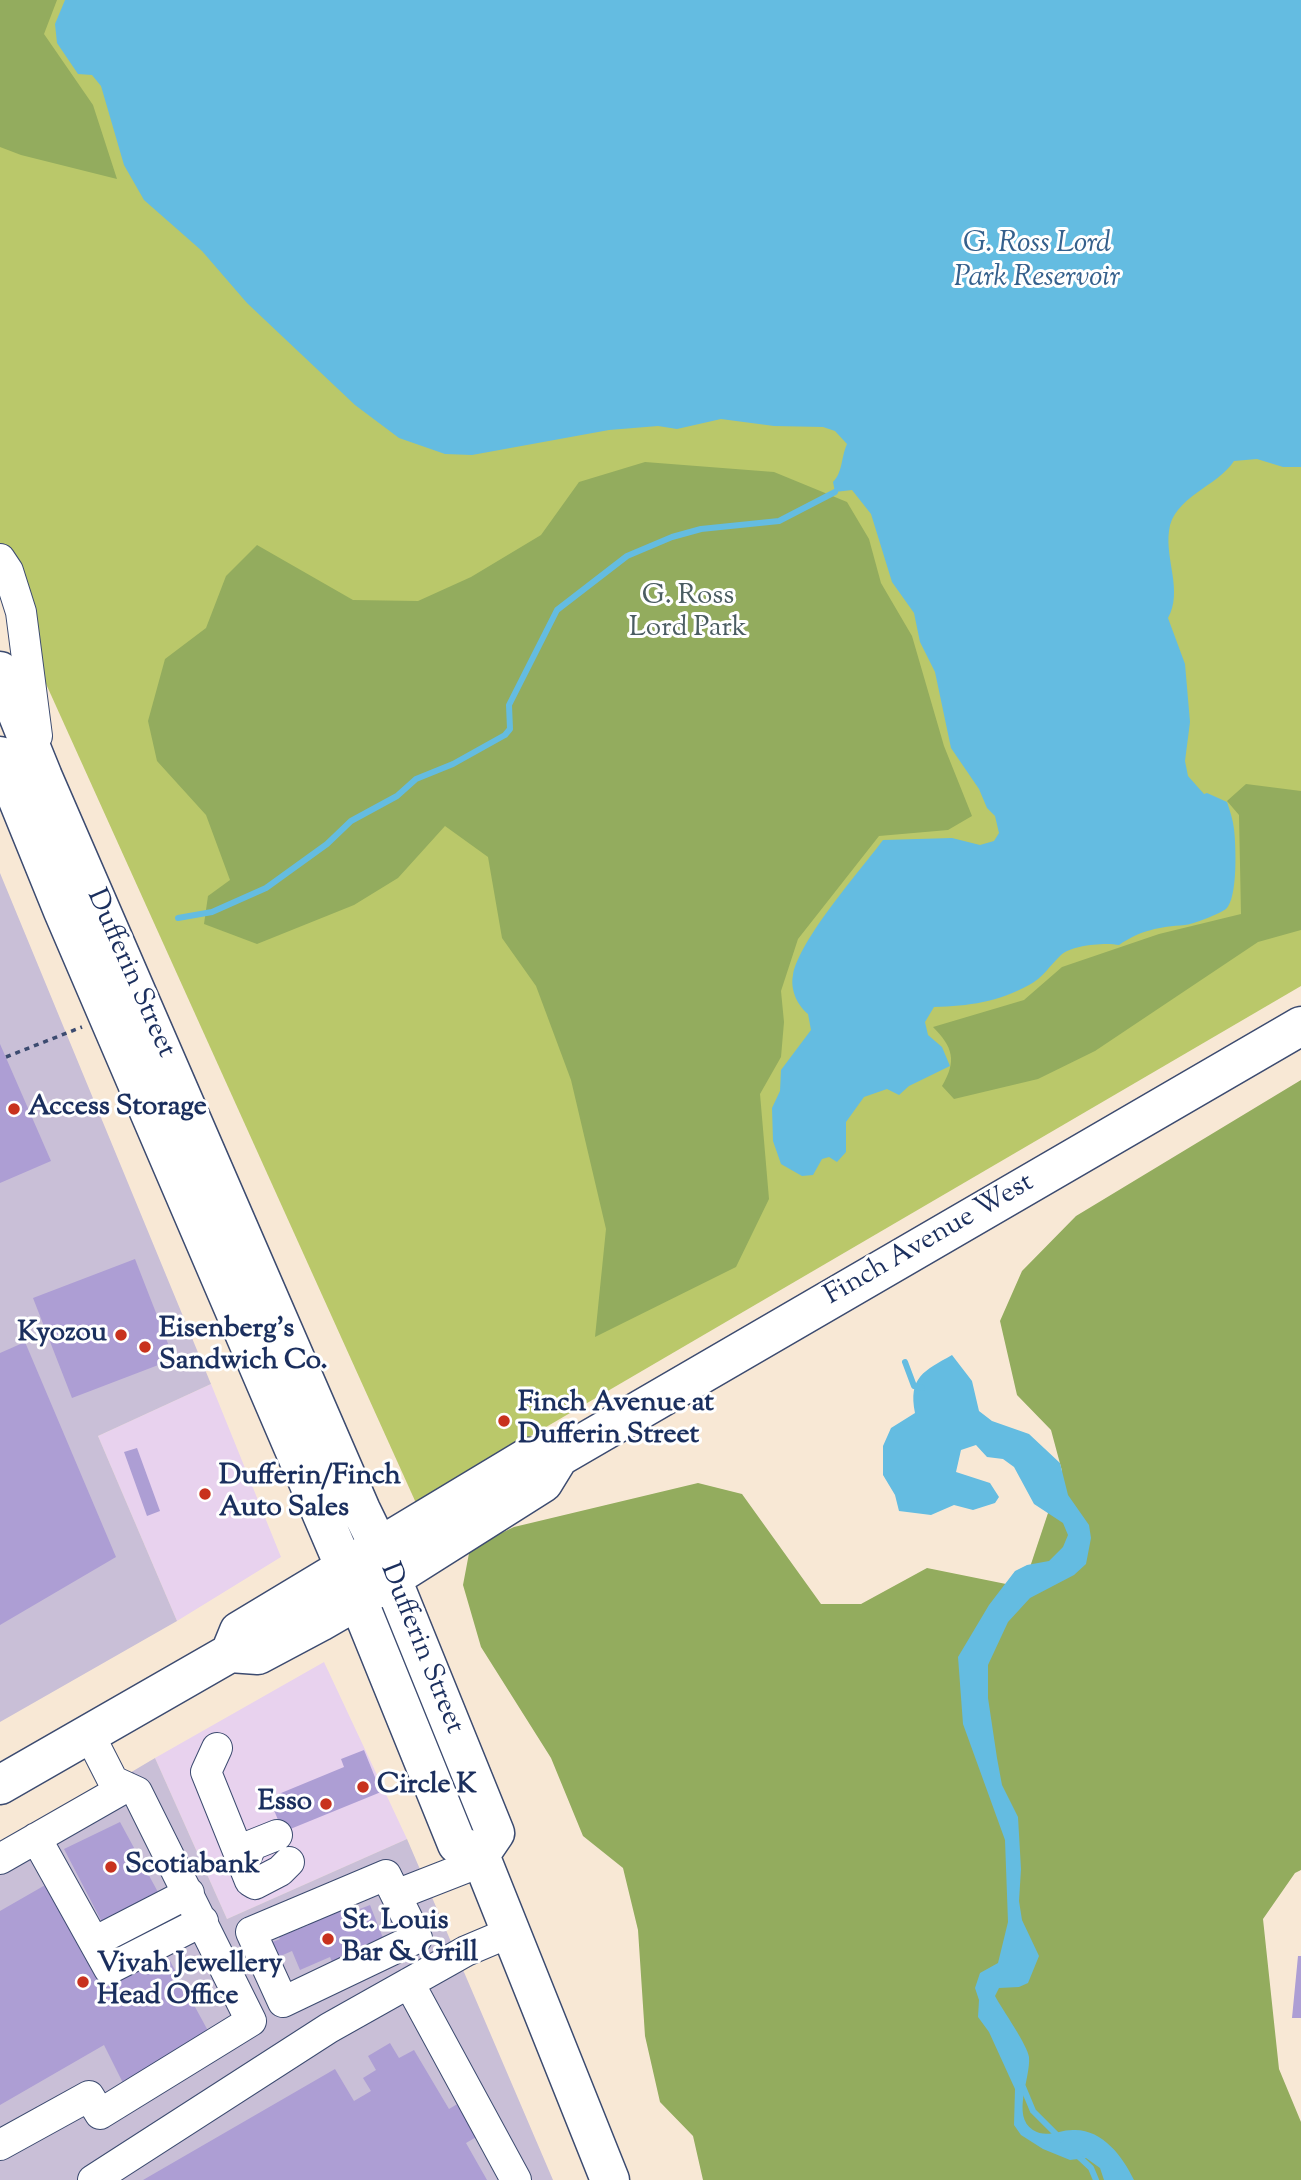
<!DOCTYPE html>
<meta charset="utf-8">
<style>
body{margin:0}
canvas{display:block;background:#f8e8d5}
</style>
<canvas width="1301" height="2180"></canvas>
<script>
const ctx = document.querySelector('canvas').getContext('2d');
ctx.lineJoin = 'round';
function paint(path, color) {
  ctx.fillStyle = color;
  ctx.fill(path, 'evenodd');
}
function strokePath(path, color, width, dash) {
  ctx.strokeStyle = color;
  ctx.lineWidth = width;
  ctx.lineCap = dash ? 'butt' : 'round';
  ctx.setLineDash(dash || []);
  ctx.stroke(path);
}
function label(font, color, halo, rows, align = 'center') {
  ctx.font = font + ' "Sorts Mill Goudy",serif';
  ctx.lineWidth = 6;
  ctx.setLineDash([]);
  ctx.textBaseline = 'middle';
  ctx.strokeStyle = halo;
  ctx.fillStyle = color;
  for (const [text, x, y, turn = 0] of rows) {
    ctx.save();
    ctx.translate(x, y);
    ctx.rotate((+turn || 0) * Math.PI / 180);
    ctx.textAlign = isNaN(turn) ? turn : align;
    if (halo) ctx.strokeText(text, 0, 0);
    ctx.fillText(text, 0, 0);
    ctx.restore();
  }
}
paint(new Path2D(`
 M 211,1384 L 281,1557 L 177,1621 L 98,1436 Z
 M 324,1662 L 407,1839 L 227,1919 L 155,1758 Z`), '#e8d2ee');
paint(new Path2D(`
 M 0,873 L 211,1384 L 98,1436 L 177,1621 L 0,1722 Z
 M 155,1758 L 227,1919 L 407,1839 L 553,2180 L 0,2180 L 0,1850 Z`), '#c9bfd7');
paint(new Path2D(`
 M 0,0 L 1301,0 L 1301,986 L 416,1503 L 0,582 Z`), '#bac86a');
paint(new Path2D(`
 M 0,0 L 57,0 L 44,34 L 93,105 L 117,179 L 21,155 L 0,147 Z
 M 645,462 L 774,472 L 847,502 L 869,539 L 881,583 L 912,636 L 944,746 L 972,816 L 948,830 L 879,836 L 798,939 L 781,991 L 784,1022 L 781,1057 L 760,1094 L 769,1199 L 736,1267 L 595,1337 L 606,1229 L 571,1080 L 536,986 L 502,938 L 488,857 L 445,826 L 398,878 L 354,905 L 257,944 L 204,924 L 208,896 L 230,880 L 206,815 L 157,761 L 148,721 L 165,659 L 206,628 L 226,576 L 257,545 L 353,600 L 418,601 L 471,577 L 541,535 L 579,482 Z
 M 1246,784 L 1301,791 L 1301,930 L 1258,942 L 1095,1051 L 1038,1079 L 954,1099 L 942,1086 C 957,1061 953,1047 933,1027 L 1024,1000 L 1062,967 L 1159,934 L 1241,914 L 1239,815 L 1227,801 Z
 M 1301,1080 L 1301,1870 L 1295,1873 L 1263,1919 L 1279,2069 L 1301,2122 L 1301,2180 L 703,2180 L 693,2136 L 660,2102 L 645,2036 L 638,1930 L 623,1868 L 583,1836 L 551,1758 L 481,1647 L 463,1585 L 470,1548 L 514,1527 L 698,1483 L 742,1494 L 821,1604 L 861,1604 L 927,1568 L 1011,1585 L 1026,1579 L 1062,1471 L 1051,1430 L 1017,1395 L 1000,1321 L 1022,1271 L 1076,1216 Z`), '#93ac5e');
paint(new Path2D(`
 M 65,0 L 1301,0 L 1301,467 L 1283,467 L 1257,459 L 1234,461 C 1217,487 1173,497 1169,531 C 1165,560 1183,591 1168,618 L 1185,664 L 1190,722 L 1185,761 L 1188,776 L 1204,794 L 1207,793 L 1227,802 C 1230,811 1233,820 1234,829 C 1236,845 1238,898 1226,909 C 1221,913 1192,925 1185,925 C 1159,927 1141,930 1119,945 C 1106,942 1071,945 1061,955 C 1051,964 1042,979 1029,985 C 998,1002 969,1006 934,1007 L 925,1022 L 928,1035 L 942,1047 L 950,1066 L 909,1086 L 899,1095 L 887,1089 L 864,1097 L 846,1122 L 846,1152 L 837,1162 L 829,1157 L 822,1159 L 813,1175 L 802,1176 L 781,1164 L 773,1141 L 772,1108 L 780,1091 L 781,1070 L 811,1030 L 808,1014 C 797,1005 790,989 793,975 C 799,940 860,871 883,840 L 952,838 L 980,845 L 994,841 L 999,833 L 995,816 L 987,808 L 979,789 L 951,748 L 935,672 L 920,642 L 914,613 L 892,582 L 871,514 L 852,490 L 835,492 L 833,482 C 843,472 841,457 847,444 L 835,431 L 823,427 L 774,426 L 721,419 L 677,429 L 658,426 L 609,430 L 472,455 L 445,454 L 399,438 L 355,405 L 247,303 L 202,251 L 144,200 L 124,165 L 101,86 L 92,75 L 78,74 L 57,43 L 55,24 Z
 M 952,1355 L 972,1381 L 979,1411 L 992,1421 L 1029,1434 L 1060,1463 L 1068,1495 L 1089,1525 L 1091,1538 L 1086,1564 L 1074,1575 L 1030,1598 L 1008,1622 L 988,1665 L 988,1698 L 997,1758 L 1002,1785 L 1018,1817 L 1021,1869 L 1019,1901 L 1022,1920 L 1039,1956 L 1028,1983 L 1019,1987 L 999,1988 L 995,1996 C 1002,2009 1028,2046 1029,2057 C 1031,2078 1011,2116 1033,2130 C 1047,2139 1060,2129 1075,2130 C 1103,2130 1123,2157 1134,2180 L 1104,2180 L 1100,2168 L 1086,2158 L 1070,2160 L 1043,2149 L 1021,2135 L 1014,2125 L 1015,2089 L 989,2032 L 978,2017 L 979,2000 L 975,1988 L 980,1973 L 998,1963 L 1008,1922 L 1005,1840 L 963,1724 L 958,1657 L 989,1605 L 1015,1571 L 1027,1565 L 1049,1561 L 1063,1547 L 1068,1535 L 1063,1523 L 1034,1504 L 1014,1467 L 1003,1459 L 987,1457 L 976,1445 L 961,1450 L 956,1472 L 990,1483 L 999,1497 L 995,1503 L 973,1510 L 954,1505 L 931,1515 L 899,1511 L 895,1495 L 883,1475 L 883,1446 L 891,1428 L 915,1413 C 908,1377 924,1371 952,1355 Z`), '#64bce1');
strokePath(new Path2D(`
 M 178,918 L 212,912 L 266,888 L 327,844 L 351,821 L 397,796 L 416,779 L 453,764 L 505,735 L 510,729 L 509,705 L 557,610 L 627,556 L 672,537 L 701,529 L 779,521 L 835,492
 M 905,1362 L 914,1386 L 922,1388
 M 1023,2087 L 1033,2111 L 1061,2139
 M 1076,2154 L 1091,2168 L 1096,2180`), '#64bce1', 6);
paint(new Path2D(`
 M 0,1044 L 51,1161 L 0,1183 Z
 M 135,1259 L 174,1359 L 72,1398 L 33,1298 Z
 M 25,1342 L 116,1557 L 0,1625 L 0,1353 Z
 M 137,1448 L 160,1511 L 147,1516 L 124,1452 Z
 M 364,1750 L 381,1792 L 283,1832 L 269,1798 L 344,1767 L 341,1759 Z
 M 120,1822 L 159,1894 L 103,1924 L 64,1849 Z
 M 54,1880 L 108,1977 L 163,1948 L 213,2040 L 128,2093 L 104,2045 L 0,2105 L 0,1911 Z
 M 370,1905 L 383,1938 L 360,1947 L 362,1953 L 333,1964 L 330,1957 L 300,1970 L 292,1951 L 276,1958 L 270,1943 L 280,1939 L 279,1937 L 309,1925 L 308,1921 L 340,1909 L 342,1916 Z
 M 1298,1956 L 1301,1956 L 1301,2018 L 1292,2018 Z
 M 390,2043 L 399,2058 L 414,2050 L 449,2109 L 459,2103 L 478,2136 L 466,2143 L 487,2180 L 143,2180 L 335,2069 L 354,2101 L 371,2091 L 363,2078 L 376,2070 L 368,2056 Z`), '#ad9ed4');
const minor = new Path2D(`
 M 0,559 L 8,571 L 21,612 L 37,736
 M 217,1748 L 206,1772 L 250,1881 L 255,1884 L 280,1871 L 289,1862
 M 36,1838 L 109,1969 L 203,1921
 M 0,1859 L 126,1787
 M 243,1864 L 252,1845 L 277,1835
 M 386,1875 L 417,1938 L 283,2002 L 251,1932 Z
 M 396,1895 L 483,1861
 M 94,1942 L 189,1893
 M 409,1983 L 516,2180
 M 0,2145 L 89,2096 L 100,2114 L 251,2021 L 137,1792 L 113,1781 L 89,1734
 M 93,2180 L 329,2028 L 466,1951 L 511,1932`);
const major = new Path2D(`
 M 0,671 L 43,777 L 361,1510 L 379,1547 L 495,1833 L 480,1855
 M 0,756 L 63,911 L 345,1568 L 457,1844 L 480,1855 L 610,2180
 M 230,1653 L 239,1631 L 528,1457 L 559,1457
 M 0,1785 L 230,1653 L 258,1655 L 320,1622 L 358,1600 L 543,1483 L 559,1457 L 1301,1026`);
strokePath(minor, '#3c4b70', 32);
strokePath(major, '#3c4b70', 41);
strokePath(new Path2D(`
 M 6,1057 L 82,1027`), '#3c4b70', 3.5, [5, 5]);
strokePath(minor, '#fff', 30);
strokePath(major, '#fff', 38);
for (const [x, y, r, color] of [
 [14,1109,7,"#c8321e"],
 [121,1335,7,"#c8321e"],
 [145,1347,7,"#c8321e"],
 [504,1421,7,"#c8321e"],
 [205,1494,7,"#c8321e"],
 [363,1787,7,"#c8321e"],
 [326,1804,7,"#c8321e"],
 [111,1867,7,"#c8321e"],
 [328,1939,7,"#c8321e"],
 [83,1982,7,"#c8321e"]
]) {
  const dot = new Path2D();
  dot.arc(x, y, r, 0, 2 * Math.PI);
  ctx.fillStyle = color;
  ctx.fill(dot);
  strokePath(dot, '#fff', 2.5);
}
label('28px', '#4b5d62', '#fff', [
 ["G. Ross",688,598],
 ["Lord Park",688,630]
]);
label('28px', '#1b2f5e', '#fff', [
 ["Dufferin Street",129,974,66],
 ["Finch Avenue West",930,1241,-30],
 ["Dufferin Street",420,1649,68]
]);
label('bold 28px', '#1b2f5e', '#fff', [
 ["Access Storage",28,1109],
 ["Eisenberg’s",159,1331],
 ["Sandwich Co.",159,1363],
 ["Kyozou",107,1335,"right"],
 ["Finch Avenue at",518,1405],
 ["Dufferin Street",518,1437],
 ["Dufferin/Finch",219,1478],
 ["Auto Sales",219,1510],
 ["Circle K",377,1787],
 ["Esso",312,1804,"right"],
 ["Scotiabank",125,1867],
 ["St. Louis",342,1923],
 ["Bar & Grill",342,1955],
 ["Vivah Jewellery",97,1966],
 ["Head Office",97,1998]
], 'left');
label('italic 30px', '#35608c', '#fff', [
 ["G. Ross Lord",1037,246],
 ["Park Reservoir",1037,280]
]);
</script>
